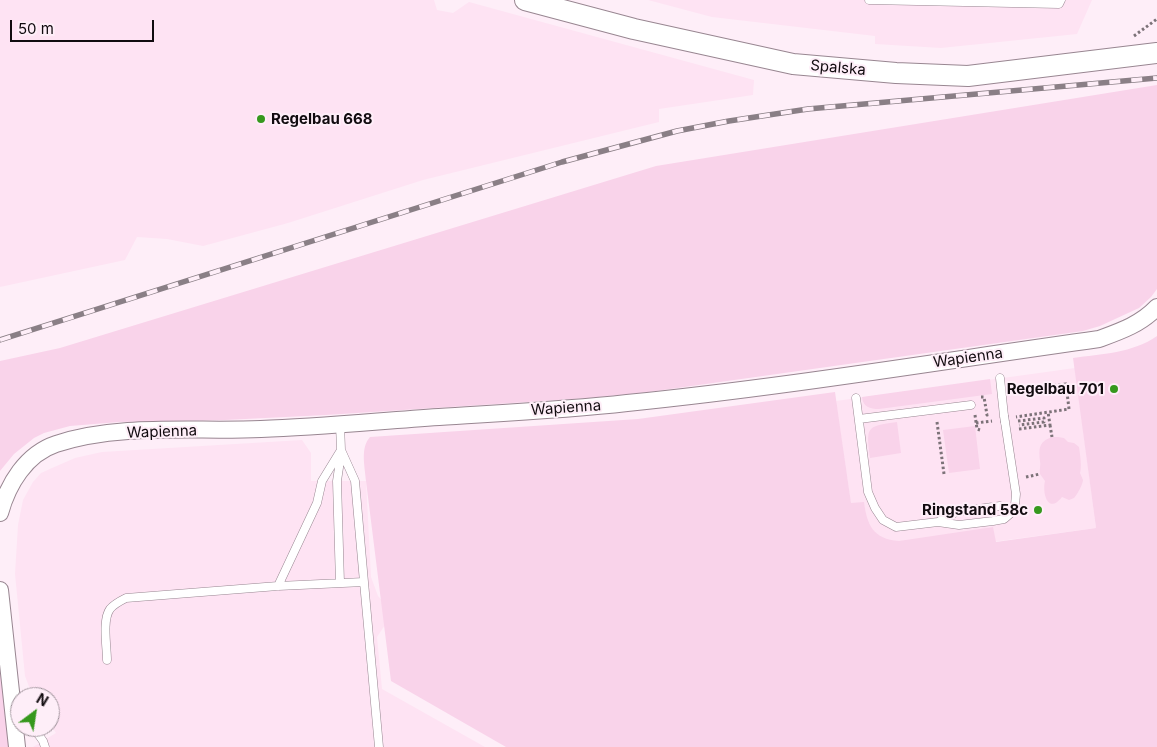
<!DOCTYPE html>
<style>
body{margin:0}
#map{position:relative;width:1157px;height:747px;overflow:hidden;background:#feeef8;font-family:Inter,sans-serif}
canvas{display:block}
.north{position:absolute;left:10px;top:687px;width:50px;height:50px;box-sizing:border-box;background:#feeef8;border:1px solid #9f939b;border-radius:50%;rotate:31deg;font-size:14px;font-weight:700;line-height:20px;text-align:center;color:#110b0f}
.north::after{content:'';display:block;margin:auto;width:18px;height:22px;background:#36981d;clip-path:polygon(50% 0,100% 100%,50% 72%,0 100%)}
.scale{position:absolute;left:10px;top:20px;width:144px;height:22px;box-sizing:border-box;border:2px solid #110b0f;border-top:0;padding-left:6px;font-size:15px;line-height:18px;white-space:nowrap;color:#110b0f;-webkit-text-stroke:4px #feeef8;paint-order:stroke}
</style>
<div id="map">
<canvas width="1157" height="747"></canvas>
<div class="north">N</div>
<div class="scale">50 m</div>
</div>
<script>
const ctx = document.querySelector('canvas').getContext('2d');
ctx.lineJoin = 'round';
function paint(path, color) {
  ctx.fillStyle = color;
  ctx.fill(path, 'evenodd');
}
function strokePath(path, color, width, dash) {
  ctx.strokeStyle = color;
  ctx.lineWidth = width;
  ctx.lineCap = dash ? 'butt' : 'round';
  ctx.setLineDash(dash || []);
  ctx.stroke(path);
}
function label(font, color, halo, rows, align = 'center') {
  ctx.font = font + ' Inter,sans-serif';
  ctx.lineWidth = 4;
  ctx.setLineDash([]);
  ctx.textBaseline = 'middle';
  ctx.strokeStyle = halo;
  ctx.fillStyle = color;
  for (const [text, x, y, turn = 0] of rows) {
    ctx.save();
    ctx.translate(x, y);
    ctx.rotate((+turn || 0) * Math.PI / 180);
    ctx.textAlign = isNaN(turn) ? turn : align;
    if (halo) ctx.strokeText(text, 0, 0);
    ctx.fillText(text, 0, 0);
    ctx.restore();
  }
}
paint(new Path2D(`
 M 0,0 L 434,0 L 437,10 L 453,13 L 469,2 L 754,80 L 753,95 L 659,109 L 659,122 L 423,180 L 288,223 L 203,246 L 167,239 L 137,237 L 125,260 L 0,287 Z
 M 648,0 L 1092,0 L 1077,34 L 941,48 L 875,44 L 875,36 L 712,17 Z
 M 1075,368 L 1096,528 L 859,560 L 836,401 Z
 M 302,440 L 311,453 L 311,481 L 366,481 L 371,577 L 378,596 L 393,613 L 377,637 L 382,689 L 485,747 L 33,747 L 56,733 L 50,724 L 50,697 L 33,697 L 25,676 L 15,574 L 18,525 L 23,500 L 33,482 L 41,473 L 52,468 L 75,458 L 102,452 Z`), '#fee3f3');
paint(new Path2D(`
 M 1157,85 L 1157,289 L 1151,297 L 1139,308 L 1100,326 L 1083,331 L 649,392 L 589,398 L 326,415 L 225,420 L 119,422 L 70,426 L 44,433 L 34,438 L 14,454 L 0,471 L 0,361 L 60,348 L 656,166 Z
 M 1157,336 L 1157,747 L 506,747 L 391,681 L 366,481 C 365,467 360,448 370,437 L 638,419 L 835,392 L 851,503 L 864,502 C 867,525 873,539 899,541 L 993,527 L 996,542 L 1096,528 L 1073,358 C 1101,354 1133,353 1157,336 Z
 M 990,379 L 992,394 L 879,409 C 870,409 863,407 862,397 Z
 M 897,422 L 901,453 L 870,458 C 866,427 866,426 897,422 Z
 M 975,426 L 980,469 L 949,473 L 943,430 Z
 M 1052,437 L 1058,437 L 1064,438 L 1068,442 L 1074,443 L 1079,447 C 1080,454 1082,467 1080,473 L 1083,480 C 1083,484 1077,495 1074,498 L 1069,500 L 1062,497 C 1048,515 1042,493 1045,481 L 1040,474 C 1039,469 1041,465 1040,461 C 1039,449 1038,442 1052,437 Z
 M 0,662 L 9,747 L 0,747 Z`), '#f9d3ea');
const service = new Path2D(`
 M 869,0 L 1059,4 L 1061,0
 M 1000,378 L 1004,416
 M 856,398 L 868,492 L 875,508 L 883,520 L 896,527 L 938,522 L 959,525 L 993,521 L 1004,519 L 1011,513 L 1015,505 L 1016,494 L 1005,422
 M 859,419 L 971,405
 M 340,424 L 341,450 L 355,481 L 364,582
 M 938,522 L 956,512 L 1000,506
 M 340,583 L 337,481 L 341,454
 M 278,586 L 317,503 L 322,481 L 341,450
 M 107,660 C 107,647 102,620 110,609 C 114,604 120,601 126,598 L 278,586 L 364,582 L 379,747
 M 33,727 L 43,741 L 45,747`);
const minor = new Path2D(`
 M 0,513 C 8,484 26,454 56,444 C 120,423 195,432 261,429 C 320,427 379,421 439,417 C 501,413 565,410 627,403 C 785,387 942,361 1099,339 C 1121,331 1141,324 1157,307
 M 0,590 L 17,747`);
const tertiary = new Path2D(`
 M 525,0 L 634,29 L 793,64 L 896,73 L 968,76 L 1157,53`);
strokePath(service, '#988691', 9);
strokePath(minor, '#988691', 18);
strokePath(tertiary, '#988691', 22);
strokePath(new Path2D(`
 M 1134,36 L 1157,19
 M 1014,390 L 1066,384 L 1069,409 L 1016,417
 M 981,397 L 984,397 L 987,415 L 990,414
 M 975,415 L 977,429 L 980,430
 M 1018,421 L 1044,418 L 1044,422 L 1019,425
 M 937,422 L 944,474
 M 976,423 L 992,421
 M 1050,425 L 1052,437
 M 1019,429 L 1050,425 L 1048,412
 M 1026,477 L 1040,474`), '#7c7278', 3, [2.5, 2.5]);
strokePath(service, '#fff', 8);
strokePath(minor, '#fff', 16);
strokePath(tertiary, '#fff', 20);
const rail = new Path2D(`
 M 0,340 L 562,162 L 677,131 L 729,121 L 808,109 L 1157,78`);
strokePath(rail, '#8a7f86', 5.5);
strokePath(rail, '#feeef8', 4, [11]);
const serviceBridge = new Path2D(`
 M 1004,416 L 1005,422`);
strokePath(serviceBridge, '#988691', 9, []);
strokePath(serviceBridge, '#fff', 8);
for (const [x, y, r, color] of [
 [261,119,5,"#36981d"],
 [1114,389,5,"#36981d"],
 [1038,510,5,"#36981d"]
]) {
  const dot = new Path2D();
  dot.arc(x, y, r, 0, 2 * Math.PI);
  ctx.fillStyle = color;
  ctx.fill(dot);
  strokePath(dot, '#feeef8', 2);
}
label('15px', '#110b0f', '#feeef8', [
 ["Spalska",838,68,5],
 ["Wapienna",968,358,-8],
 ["Wapienna",566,408,-4],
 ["Wapienna",162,432,-2]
]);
label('bold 15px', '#110b0f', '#feeef8', [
 ["Regelbau 668",271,119,"left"],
 ["Regelbau 701",1104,389],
 ["Ringstand 58c",1028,510]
], 'right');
</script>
